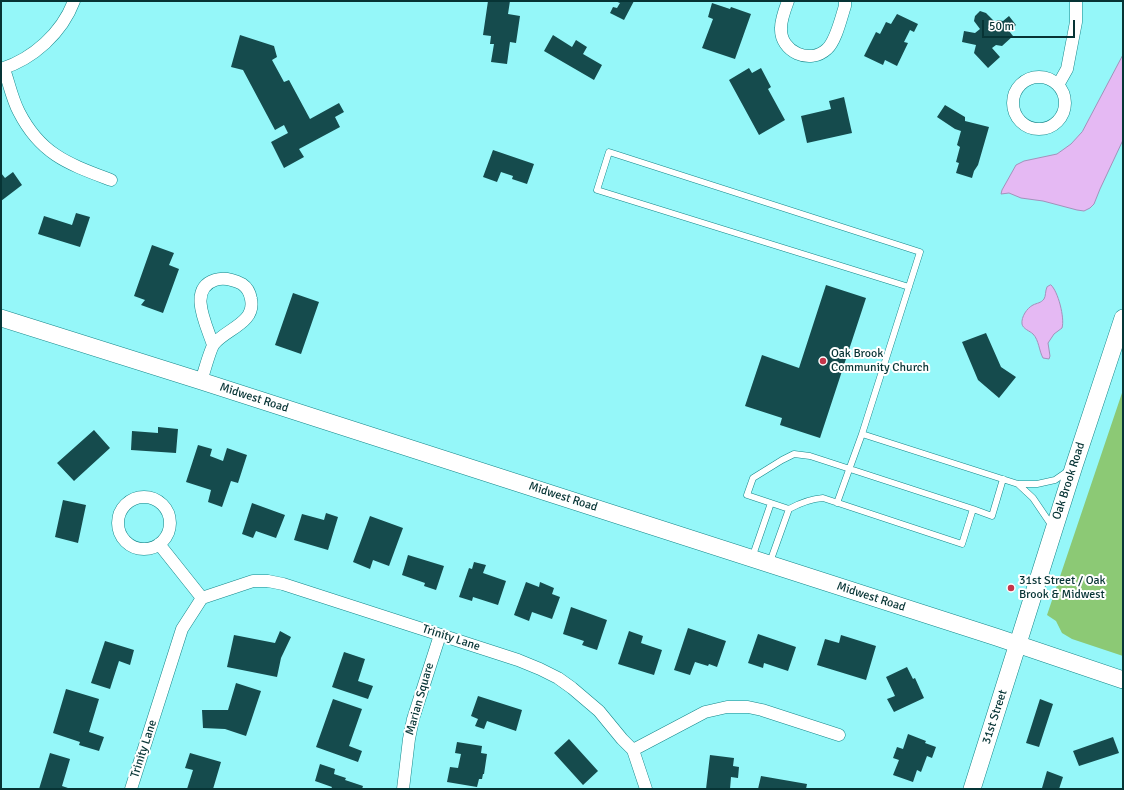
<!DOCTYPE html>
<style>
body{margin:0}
#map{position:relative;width:1124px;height:790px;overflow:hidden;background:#95f7f9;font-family:Signika,sans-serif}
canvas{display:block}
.frame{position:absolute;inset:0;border:2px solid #073435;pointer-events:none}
.scale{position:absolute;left:982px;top:20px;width:93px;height:18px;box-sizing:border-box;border:2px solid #073435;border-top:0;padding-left:5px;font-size:12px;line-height:14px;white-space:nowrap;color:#073435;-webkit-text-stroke:3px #fff;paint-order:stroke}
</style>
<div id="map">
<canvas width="1124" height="790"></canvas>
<div class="frame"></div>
<div class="scale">50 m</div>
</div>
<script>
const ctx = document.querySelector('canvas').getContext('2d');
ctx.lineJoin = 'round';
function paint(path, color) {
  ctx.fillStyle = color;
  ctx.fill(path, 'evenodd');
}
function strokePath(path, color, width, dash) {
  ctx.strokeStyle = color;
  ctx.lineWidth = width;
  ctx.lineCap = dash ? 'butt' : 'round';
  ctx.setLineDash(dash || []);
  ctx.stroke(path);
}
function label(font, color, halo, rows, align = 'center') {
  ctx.font = font + ' Signika,sans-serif';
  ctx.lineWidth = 4;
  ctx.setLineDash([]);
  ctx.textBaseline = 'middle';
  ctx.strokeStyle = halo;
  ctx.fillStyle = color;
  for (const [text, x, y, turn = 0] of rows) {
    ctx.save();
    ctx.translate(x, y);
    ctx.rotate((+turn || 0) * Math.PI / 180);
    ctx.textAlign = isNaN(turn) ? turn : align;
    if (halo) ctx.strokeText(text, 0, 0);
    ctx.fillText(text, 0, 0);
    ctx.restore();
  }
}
paint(new Path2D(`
 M 1123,390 L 1123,656 L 1072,639 L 1062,633 L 1056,621 L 1047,615 Z`), '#8cc975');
const water = new Path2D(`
 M 1123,55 L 1123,140 L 1100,189 L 1094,204 L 1090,208 L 1084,211 L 1077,210 L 1043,201 L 1021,198 L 1009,193 L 1001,194 L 1002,190 L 1016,165 L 1024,161 L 1057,154 L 1071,144 L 1082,132 Z
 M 1051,285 C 1058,291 1065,318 1062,328 L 1054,334 L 1048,343 L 1050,356 L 1049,359 L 1043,358 C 1039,351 1039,340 1033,334 C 1030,331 1023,329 1022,324 C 1021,317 1027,308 1033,305 C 1037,303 1041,303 1044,299 C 1046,296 1045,291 1047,287 Z`);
paint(water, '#e5b9f3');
strokePath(water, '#a291ba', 1);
paint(new Path2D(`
 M 488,1 L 510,1 L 508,14 L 520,16 L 516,43 L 510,42 L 507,64 L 491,62 L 494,44 L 490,44 L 491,36 L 483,35 Z
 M 615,1 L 634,1 L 624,20 L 610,13 L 613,7 L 617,8 L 620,3 Z
 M 712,3 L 730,9 L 731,7 L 751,14 L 735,59 L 702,48 L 713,19 L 708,17 Z
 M 980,11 L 986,13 L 995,22 L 998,20 L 1003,21 L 1009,16 L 1016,25 L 1009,31 L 1013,36 L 1002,46 L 996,45 L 992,48 L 1000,57 L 988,68 L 974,53 L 976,45 L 962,42 L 964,31 L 975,33 L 980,29 L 974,21 L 975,16 Z
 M 897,14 L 918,24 L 914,32 L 910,30 L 904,42 L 908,43 L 897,66 L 885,60 L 883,65 L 864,56 L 876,32 L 880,34 L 886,22 L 891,24 Z
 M 240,35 L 274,46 L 277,57 L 272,60 L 284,82 L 289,80 L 310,119 L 339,103 L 344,112 L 335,117 L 340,127 L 299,149 L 304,157 L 284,168 L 271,142 L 288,133 L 284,125 L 275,130 L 243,70 L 231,67 Z
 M 553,35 L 572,47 L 576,40 L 587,47 L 583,54 L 602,65 L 594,80 L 544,51 Z
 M 749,68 L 752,73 L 761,68 L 771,87 L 768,89 L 785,120 L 759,135 L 729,80 Z
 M 844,97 L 852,133 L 807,143 L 801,116 L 831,109 L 829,101 Z
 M 945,105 L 965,117 L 965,121 L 989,127 L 978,165 L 974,171 L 972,178 L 956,173 L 959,163 L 956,162 L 960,147 L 957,145 L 961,131 L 955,129 L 937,117 Z
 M 493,150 L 534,164 L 527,184 L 512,179 L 513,176 L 501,172 L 497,182 L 483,177 Z
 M 13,172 L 22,185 L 1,201 L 1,173 L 5,178 Z
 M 76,213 L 90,217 L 80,247 L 38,234 L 44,216 L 72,225 Z
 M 152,245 L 174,253 L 169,265 L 179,269 L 163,313 L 141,305 L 145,300 L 134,296 Z
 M 826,285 L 866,298 L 820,438 L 780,425 L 782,418 L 745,406 L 762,355 L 799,368 Z
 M 293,293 L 319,302 L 301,354 L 275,345 Z
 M 986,333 L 1001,367 L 1016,377 L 999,398 L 978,380 L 962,342 Z
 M 158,427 L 178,429 L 176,453 L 131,450 L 132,431 L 158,433 Z
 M 94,430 L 110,448 L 74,481 L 57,463 Z
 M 198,445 L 212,449 L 210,456 L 223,461 L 227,448 L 247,455 L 238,483 L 231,481 L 222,507 L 208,502 L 211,490 L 186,482 Z
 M 63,500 L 86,505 L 78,543 L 55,537 Z
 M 252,503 L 285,515 L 276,538 L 256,531 L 253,538 L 242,534 Z
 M 326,513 L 338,517 L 328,550 L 294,540 L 302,514 L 324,520 Z
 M 370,516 L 403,528 L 389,566 L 373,560 L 370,569 L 353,562 Z
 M 408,555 L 444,566 L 436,590 L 424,586 L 425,583 L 402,575 Z
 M 474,562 L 486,565 L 483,573 L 506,581 L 498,605 L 473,597 L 472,601 L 459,597 L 469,568 L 472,569 Z
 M 526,582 L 539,587 L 540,582 L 554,588 L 552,594 L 560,597 L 552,619 L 532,612 L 529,621 L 514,615 Z
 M 571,607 L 607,620 L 597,650 L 582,645 L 584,641 L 563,634 Z
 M 688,628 L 726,641 L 717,667 L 709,664 L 708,666 L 695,662 L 690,675 L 674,670 Z
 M 280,631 L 291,637 L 281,658 L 277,677 L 227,667 L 234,635 L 275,643 Z
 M 629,631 L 643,636 L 641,643 L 662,650 L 654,675 L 618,664 Z
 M 758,634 L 796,647 L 788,671 L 764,663 L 763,668 L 748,663 Z
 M 841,635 L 876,646 L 866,680 L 817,665 L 825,639 L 839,643 Z
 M 105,641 L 134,650 L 130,665 L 119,661 L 110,689 L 91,683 Z
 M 344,652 L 365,659 L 358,681 L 373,686 L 368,699 L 332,687 Z
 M 907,667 L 913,679 L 915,678 L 924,698 L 894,712 L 887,699 L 895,696 L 886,677 Z
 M 236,683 L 261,691 L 246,736 L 225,729 L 203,728 L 202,710 L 228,710 Z
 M 66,689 L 99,699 L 89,732 L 104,737 L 99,751 L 79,745 L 80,742 L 53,733 Z
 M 478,696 L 522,710 L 516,731 L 487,721 L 484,729 L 475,726 L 478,719 L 471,716 Z
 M 333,699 L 362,709 L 349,746 L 362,751 L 358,762 L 316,747 Z
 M 1040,699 L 1053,704 L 1039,747 L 1026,743 Z
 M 908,734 L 926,741 L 925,743 L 936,747 L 932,758 L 927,756 L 921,772 L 917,770 L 913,782 L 893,775 L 899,760 L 893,758 L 897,747 L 903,749 Z
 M 1113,737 L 1119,753 L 1079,766 L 1073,751 Z
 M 569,739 L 598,771 L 583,785 L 554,753 Z
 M 457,742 L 482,746 L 481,753 L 487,754 L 484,774 L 483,774 L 482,779 L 479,779 L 477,787 L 447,782 L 450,767 L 458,768 L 461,754 L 455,753 Z
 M 50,753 L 70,759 L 62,786 L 71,789 L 39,789 Z
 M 190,753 L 221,762 L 213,789 L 187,789 L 193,770 L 185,768 Z
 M 710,755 L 734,758 L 733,766 L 739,767 L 738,778 L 731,777 L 730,789 L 706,789 Z
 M 320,764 L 335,769 L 334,774 L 346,778 L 345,780 L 363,786 L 362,789 L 331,789 L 332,787 L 315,781 Z
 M 1047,771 L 1063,777 L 1059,789 L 1042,788 Z
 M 761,776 L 807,784 L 806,789 L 758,789 Z`), '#154b4d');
const service = new Path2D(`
 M 862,434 L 1018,484 L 1037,484 L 1055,480 L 1068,471
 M 1018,484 L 1033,498 L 1052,526
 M 837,503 L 862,434 L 920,252 L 609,152 L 597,190 L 909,287
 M 973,509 L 962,544 L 823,498 C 810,499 800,503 789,509 L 747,495 L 753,478 L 782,460 L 794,454 L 810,456 L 973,509 L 992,516 L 1003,479
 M 752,558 L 771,503
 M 770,562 L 789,509`);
const minor = new Path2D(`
 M 788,1 C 785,9 781,19 781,28 C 780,52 810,65 827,49 C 836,41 841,18 845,6 L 845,1
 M 1,69 C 33,59 62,33 74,1
 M 4,69 C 9,83 12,99 19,112 C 41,155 69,164 111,180
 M1013 103a26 26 0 1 1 52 0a26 26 0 1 1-52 0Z
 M 1058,85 L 1067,69 L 1076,22 L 1076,1
 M 201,381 C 204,373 210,349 214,344 C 226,329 256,323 251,299 C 250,293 248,288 242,284 C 234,280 224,277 215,280 C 187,289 207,326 213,345
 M118 523a26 26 0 1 1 52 0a26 26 0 1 1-52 0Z
 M 159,544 L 202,598
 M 633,750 L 705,712 L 727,707 L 748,707 L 762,710 L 839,735
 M 131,789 L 182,629 L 202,598 L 253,581 L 268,581 L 283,584 L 518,660 L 540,669 L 558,678 L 572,688 L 599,711 L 622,739 L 633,750 L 646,789
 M 403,789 L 409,739 L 413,719 L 440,635`);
const secondary = new Path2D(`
 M 1,318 L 201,381 L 996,637 L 1123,680
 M 972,789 L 1074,466 L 1123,318`);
strokePath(service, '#148689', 7);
strokePath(minor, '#148689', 13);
strokePath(secondary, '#148689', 18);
strokePath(service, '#fff', 6);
strokePath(minor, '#fff', 12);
strokePath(secondary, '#fff', 17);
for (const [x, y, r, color] of [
 [823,361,4,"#c5354a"],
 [1011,588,4,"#c5354a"]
]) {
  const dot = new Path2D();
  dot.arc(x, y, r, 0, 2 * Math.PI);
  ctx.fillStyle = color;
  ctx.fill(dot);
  strokePath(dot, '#fff', 1.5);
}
label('12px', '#073435', '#fff', [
 ["Oak Brook",831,354],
 ["Community Church",831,368],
 ["31st Street / Oak",1019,581],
 ["Brook & Midwest",1019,595]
], 'left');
label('12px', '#073435', '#fff', [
 ["Midwest Road",254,398,18],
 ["Oak Brook Road",1069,481,-72],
 ["Midwest Road",563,497,18],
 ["Midwest Road",871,597,18],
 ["Trinity Lane",451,638,18],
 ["Marian Square",420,699,-74],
 ["31st Street",995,717,-72],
 ["Trinity Lane",144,749,-72]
]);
</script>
